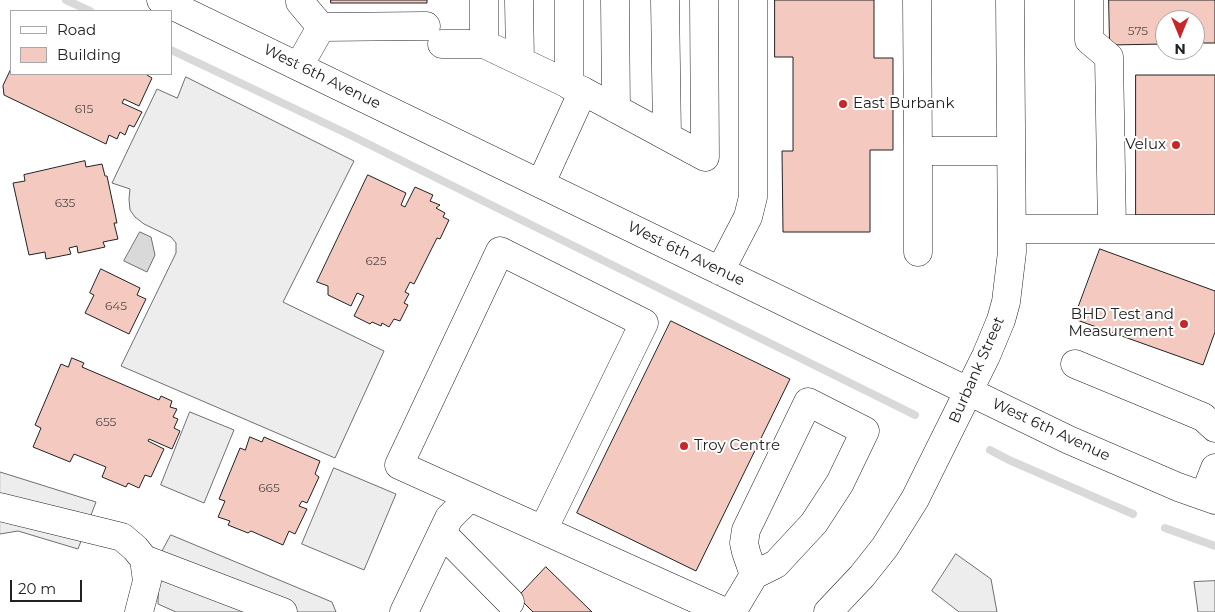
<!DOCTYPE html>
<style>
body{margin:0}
#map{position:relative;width:1215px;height:612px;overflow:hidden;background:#fff;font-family:Montserrat,sans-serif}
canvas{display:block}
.legend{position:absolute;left:10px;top:10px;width:162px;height:65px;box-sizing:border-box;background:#fff;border:1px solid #a7a7a7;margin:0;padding:6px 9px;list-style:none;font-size:15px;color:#222}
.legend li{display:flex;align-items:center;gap:10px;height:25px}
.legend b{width:25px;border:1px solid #a7a7a7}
.north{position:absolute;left:1155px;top:10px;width:50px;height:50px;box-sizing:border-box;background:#fff;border:1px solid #a7a7a7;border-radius:50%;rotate:180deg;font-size:14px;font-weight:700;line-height:20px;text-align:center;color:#222}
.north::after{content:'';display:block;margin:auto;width:18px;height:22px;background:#c62828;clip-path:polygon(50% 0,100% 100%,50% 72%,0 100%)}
.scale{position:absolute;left:10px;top:580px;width:72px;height:22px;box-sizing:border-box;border:2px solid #222;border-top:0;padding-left:6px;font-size:15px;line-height:18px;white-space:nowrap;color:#222;-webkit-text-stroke:4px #fff;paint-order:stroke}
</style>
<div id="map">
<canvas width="1215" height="612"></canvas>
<ul class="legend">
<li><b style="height:6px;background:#fff"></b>Road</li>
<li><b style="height:14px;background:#f3c9c0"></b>Building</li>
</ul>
<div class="north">N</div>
<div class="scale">20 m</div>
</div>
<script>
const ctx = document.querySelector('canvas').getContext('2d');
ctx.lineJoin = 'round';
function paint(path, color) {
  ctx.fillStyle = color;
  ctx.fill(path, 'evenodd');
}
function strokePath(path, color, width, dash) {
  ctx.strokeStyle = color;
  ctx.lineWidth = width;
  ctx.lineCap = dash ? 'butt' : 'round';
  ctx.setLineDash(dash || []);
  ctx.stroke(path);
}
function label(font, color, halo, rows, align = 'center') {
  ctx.font = font + ' Montserrat,sans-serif';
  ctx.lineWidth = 4;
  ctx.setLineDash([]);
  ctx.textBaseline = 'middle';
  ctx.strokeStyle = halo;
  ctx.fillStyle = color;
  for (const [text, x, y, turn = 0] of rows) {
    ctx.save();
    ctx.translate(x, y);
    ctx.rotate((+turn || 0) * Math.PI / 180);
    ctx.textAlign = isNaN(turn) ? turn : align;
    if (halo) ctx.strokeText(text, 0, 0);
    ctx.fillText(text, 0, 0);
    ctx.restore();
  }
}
const parking = new Path2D(`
 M 186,77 L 354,161 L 283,302 L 384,351 L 335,458 L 121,366 L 176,253 L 176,243 L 171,237 L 144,224 L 135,217 L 130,210 L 129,199 L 130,189 L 112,183 L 157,89 L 177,98 Z
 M 190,412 L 234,430 L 204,503 L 161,485 Z
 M 334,468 L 396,494 L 364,570 L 302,544 Z
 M 0,472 L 96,502 L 78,549 L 18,531 L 0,534 Z
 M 171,535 L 332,602 L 336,612 L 176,612 L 158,604 L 159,557 Z
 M 956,554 L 991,579 L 997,612 L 959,612 L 932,591 Z
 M 1215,581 L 1215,612 L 1198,612 L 1194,582 Z`);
paint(parking, '#ededed');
strokePath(parking, '#6f6f6f', 1);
const water = new Path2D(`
 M 140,232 L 151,237 L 155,255 L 147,272 L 124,261 Z`);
paint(water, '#d9d9d9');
strokePath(water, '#6f6f6f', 1);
strokePath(new Path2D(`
 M 66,0 L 90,11
 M 171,50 L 350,135 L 915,415
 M 990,450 L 1009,460 L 1133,514
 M 1165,528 L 1215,546`), '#d9d9d9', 8);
const building = new Path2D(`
 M 331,0 L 427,0 L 427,3 L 331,3 Z
 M 775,0 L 874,0 L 874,58 L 893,58 L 893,150 L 870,150 L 870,232 L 783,232 L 782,151 L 793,151 L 793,57 L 775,57 Z
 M 1109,0 L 1215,0 L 1215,43 L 1195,43 L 1195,20 L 1165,20 L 1165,44 L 1110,45 Z
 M 11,69 L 11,74 L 148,74 L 147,75 L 152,78 L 139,106 L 124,99 L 122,103 L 142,112 L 134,127 L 129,125 L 125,135 L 120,132 L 117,139 L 109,135 L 106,144 L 4,95 L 3,86 Z
 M 1136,75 L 1215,75 L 1215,215 L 1136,215 Z
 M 85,161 L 86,167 L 102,164 L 105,176 L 107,176 L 117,223 L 114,223 L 118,239 L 103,242 L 105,247 L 78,253 L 77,246 L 69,248 L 71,254 L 46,259 L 45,252 L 29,255 L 13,183 L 25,181 L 24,175 Z
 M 368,175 L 406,193 L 401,205 L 405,207 L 415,187 L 433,195 L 430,201 L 440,205 L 436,208 L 445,213 L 443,217 L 449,220 L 440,239 L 437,238 L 414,284 L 410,282 L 405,292 L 409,294 L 404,303 L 408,305 L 400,321 L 394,319 L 389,327 L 382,323 L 381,326 L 372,322 L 370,324 L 354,316 L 364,296 L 357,293 L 351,306 L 328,295 L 328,286 L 317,282 Z
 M 1100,249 L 1215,291 L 1215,332 L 1203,365 L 1074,319 Z
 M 101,269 L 140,288 L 137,295 L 146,299 L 129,334 L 85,313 L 94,295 L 90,293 Z
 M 671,321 L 790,379 L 696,571 L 577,513 Z
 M 72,358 L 84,363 L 82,367 L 159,400 L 161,396 L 172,401 L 170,407 L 177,409 L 173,417 L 178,419 L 174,428 L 180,431 L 172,449 L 149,439 L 148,441 L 164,449 L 151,477 L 145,475 L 139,488 L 128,483 L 126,487 L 102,477 L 106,467 L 74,454 L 70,462 L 33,447 L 41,428 L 35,425 L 61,364 L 68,367 Z
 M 250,437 L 262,442 L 264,437 L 320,461 L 315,474 L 319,477 L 307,503 L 302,501 L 299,506 L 307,509 L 295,534 L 289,531 L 283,545 L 251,531 L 248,533 L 228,525 L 230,521 L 218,517 L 225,501 L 219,499 L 240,448 L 245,450 Z
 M 546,567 L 592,612 L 533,612 L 518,597 Z`);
paint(building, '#f3c9c0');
strokePath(building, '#222', 1);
const minor = new Path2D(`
 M 161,0 L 1069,440 L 1178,487 L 1215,500
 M 484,0 L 484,44
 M 519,0 L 520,61
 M 569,0 L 569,85
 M 615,0 L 616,109
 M 665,0 L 667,135
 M 917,0 L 918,151 L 1011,151
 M 1089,0 L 1089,40 L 1109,57 L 1112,229
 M 321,27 L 426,26
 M 442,44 L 484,44 L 583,91
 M 299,66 L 321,27 L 300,2 L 300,0
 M 918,151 L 918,252
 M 541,183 L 583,91 L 705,157 L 704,0
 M 1012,229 L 1215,229
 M 720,271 L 748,217 L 753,197 L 753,0
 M 1075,364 L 1203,417 L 1215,428
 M 1204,496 L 1215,468
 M 0,507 L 122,537 L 135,548 L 144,559 L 147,581 L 139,612
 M 543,530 L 644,323 L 500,251 L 399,465 C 508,514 617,563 725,612
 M 442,533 L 510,602
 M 144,559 L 283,612
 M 404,612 L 449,518 L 470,497
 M 732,612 L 754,575 L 776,564 L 814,523 L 840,483 L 865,431 L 808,402 L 746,530 L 744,543 L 746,552 L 754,575
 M 828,612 L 862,576 L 885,547 L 915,499 L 986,356 L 1001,320 L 1006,302 L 1012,252 L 1010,0`);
strokePath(minor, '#222', 29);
strokePath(minor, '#fff', 28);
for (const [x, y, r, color] of [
 [843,104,5,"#c62828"],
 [1176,145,5,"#c62828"],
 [1184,324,5,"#c62828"],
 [684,446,5,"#c62828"]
]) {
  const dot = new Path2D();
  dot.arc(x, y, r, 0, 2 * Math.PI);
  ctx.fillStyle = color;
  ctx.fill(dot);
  strokePath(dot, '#fff', 2);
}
label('12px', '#564c4a', null, [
 ["575",1138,31],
 ["615",84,109],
 ["635",65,203],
 ["625",376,261],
 ["645",116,306],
 ["655",106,422],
 ["665",269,488]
]);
label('15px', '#222', '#fff', [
 ["West 6th Avenue",322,77,26],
 ["West 6th Avenue",686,254,26],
 ["Burbank Street",977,370,-66],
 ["West 6th Avenue",1051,430,25]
]);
label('15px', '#222', '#fff', [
 ["East Burbank",853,104],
 ["Velux",1166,145,"right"],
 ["BHD Test and",1174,315,"right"],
 ["Measurement",1174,332,"right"],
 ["Troy Centre",694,446]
], 'left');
</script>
